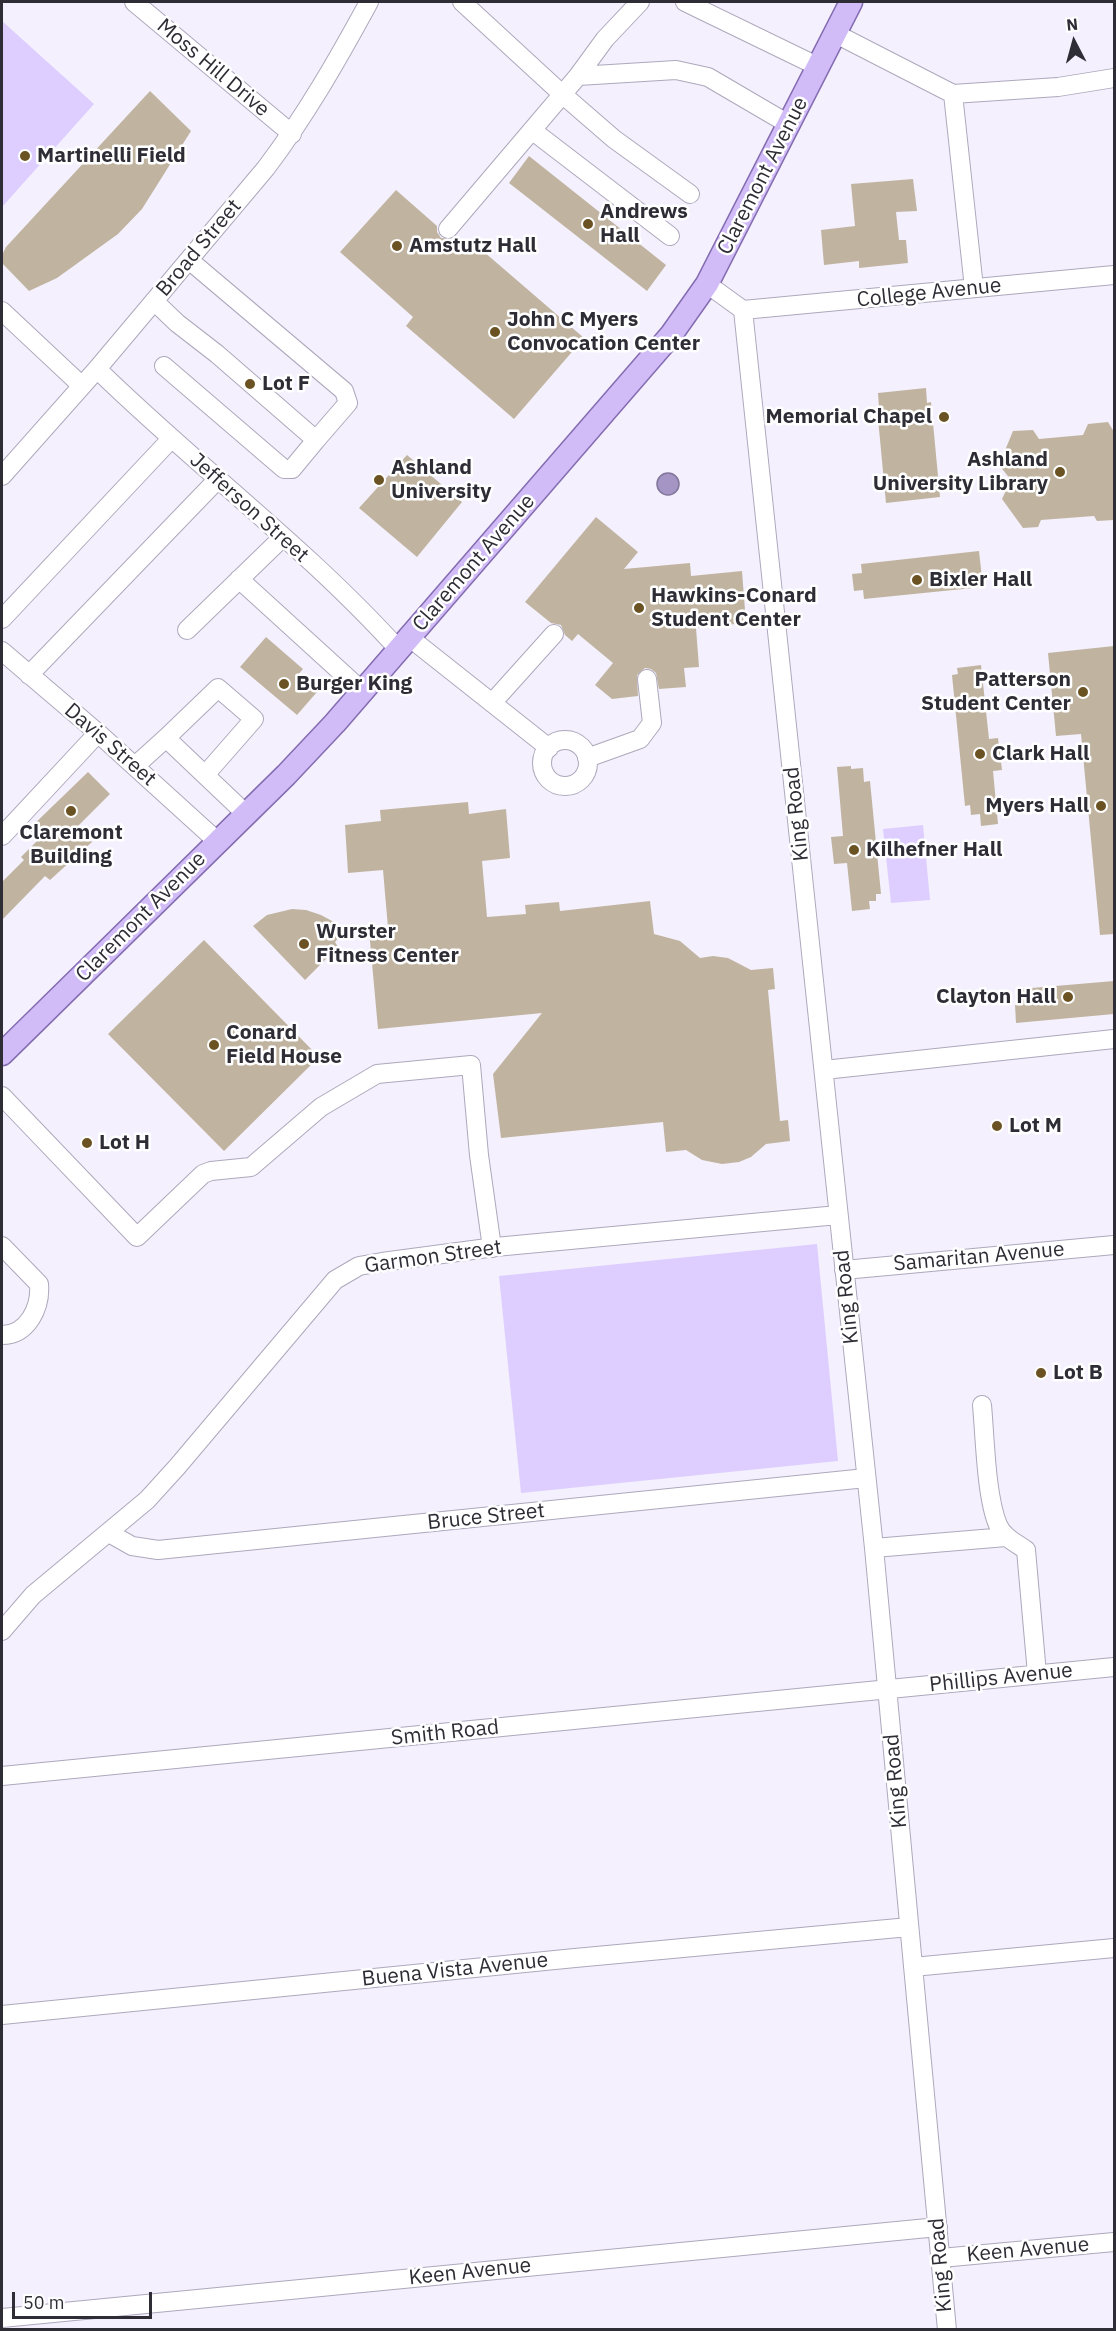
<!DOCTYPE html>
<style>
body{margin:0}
#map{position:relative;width:1116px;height:2331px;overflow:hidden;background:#f4f0fd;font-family:"IBM Plex Sans",sans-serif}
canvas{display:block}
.frame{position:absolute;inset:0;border:3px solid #2e2c34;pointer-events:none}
.north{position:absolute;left:1044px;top:12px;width:60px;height:60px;-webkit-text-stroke:4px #fff;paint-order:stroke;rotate:354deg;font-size:16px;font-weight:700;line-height:24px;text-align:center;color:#2e2c34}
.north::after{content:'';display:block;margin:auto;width:21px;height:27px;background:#2e2c34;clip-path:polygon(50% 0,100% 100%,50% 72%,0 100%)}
.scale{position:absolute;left:12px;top:2292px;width:140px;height:27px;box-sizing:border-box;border:3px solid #2e2c34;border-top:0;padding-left:8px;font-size:18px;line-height:21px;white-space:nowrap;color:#2e2c34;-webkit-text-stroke:4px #fff;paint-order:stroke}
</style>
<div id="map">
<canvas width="1116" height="2331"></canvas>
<div class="frame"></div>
<div class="north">N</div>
<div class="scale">50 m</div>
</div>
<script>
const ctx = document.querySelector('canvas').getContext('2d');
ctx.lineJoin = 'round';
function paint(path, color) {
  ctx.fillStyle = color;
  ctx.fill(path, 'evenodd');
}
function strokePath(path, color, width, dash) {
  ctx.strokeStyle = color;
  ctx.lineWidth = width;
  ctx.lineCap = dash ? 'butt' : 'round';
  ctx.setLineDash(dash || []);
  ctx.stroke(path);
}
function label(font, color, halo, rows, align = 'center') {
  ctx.font = font + ' "IBM Plex Sans",sans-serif';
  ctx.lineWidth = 5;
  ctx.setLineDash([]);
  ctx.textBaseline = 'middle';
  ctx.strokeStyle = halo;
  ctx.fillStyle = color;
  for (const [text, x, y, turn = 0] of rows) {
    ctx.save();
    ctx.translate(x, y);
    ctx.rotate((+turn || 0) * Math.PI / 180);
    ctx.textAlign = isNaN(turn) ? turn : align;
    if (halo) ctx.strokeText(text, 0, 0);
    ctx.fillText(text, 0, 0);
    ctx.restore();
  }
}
paint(new Path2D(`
 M 2,21 L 94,104 L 2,207 Z
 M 923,825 L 930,900 L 891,903 L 883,829 Z
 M 817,1244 L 838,1461 L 521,1493 L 499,1276 Z`), '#ddceff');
const water = new Path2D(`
 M657 484a11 11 0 1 1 22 0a11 11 0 1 1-22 0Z`);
paint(water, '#a495c5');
strokePath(water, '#81769a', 1.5);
paint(new Path2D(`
 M 150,91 L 191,131 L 142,209 L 118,234 L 57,278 L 29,291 L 2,263 L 2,255 L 6,247 Z
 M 529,156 L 666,265 L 647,291 L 509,183 Z
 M 913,179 L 917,211 L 896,212 L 899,240 L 906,240 L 908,263 L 859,268 L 859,261 L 824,265 L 821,230 L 855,226 L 851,184 Z
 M 396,190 L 437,226 L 437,232 L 441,238 L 452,239 L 468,254 L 476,245 L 584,338 L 514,419 L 406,326 L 413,317 L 340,252 Z
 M 926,388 L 927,403 L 931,402 L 940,497 L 886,503 L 877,408 L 879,408 L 878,393 Z
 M 1108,422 L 1114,432 L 1114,520 L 1097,521 L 1094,516 L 1041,520 L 1038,527 L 1023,528 L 1002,499 L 1011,480 L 999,465 L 1013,431 L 1033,430 L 1039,439 L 1083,435 L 1088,424 Z
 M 407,455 L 462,502 L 417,557 L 359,508 Z
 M 596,517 L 638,552 L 624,569 L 690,563 L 691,576 L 742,571 L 746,623 L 696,628 L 699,667 L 684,668 L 686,687 L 659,689 L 656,673 L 651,669 L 645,668 L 637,675 L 638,696 L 612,699 L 595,685 L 613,663 L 578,634 L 572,641 L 565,635 L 561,625 L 551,623 L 525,602 Z
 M 979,551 L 983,587 L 864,599 L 863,590 L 854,591 L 852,574 L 862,573 L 861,564 Z
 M 266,637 L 303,669 L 297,676 L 317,692 L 297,715 L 240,667 Z
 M 1114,646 L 1114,934 L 1100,935 L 1081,734 L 1056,736 L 1048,653 Z
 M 981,665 L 989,739 L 998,738 L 1002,770 L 993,771 L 998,824 L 981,826 L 980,814 L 971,815 L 970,805 L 965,806 L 952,675 L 958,674 L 957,668 Z
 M 851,766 L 851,769 L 863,768 L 864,782 L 870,781 L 881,894 L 876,894 L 876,901 L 869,901 L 870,909 L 852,911 L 847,863 L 834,864 L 831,837 L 843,836 L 837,767 Z
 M 88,772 L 110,794 L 77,827 L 92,842 L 50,880 L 45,876 L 2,920 L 2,882 L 24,860 L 21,857 L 39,839 L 29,829 Z
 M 468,802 L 469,814 L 506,809 L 510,858 L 482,861 L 487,917 L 526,914 L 525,905 L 559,902 L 560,911 L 650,901 L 654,934 L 680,941 L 700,958 L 713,956 L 728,958 L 751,970 L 773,968 L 775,989 L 768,990 L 780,1121 L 788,1120 L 790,1141 L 766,1144 L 751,1157 L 739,1162 L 722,1164 L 702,1160 L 686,1150 L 666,1152 L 663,1122 L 501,1138 L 493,1074 L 542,1013 L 378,1029 L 369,930 L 388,928 L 383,870 L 348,873 L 345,825 L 381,821 L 380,810 Z
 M 292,909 L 306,910 L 321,915 L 332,921 L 343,933 L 335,942 L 338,947 L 305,980 L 253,926 L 267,915 Z
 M 204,940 L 319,1057 L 224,1151 L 108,1034 Z
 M 1114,981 L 1114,1014 L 1016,1023 L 1015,1005 L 1022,1004 L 1020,989 Z`), '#c0b4a1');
const minor = new Path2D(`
 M 134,2 L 292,134
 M 462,2 L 562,94 L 614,139 L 690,194
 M 685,2 L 819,67
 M 836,34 L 953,94 L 1058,87 L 1114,78
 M 578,76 L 605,39 L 640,2
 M 953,94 L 974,288
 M 533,131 L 670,236
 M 448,229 L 578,76 L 676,70 L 708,77 L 790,125
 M 189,260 L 344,391 L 348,403 L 316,440
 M 707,284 L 743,310 L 874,1548 L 947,2330
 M 154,301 L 177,323 L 217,354 L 316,440 L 292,469 L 284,469 L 164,366
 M 743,310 L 1114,275
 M 2,311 L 82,386
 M 97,369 C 195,465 307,548 399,650
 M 2,476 L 97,369 L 266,168 C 306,115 338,59 369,2
 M 239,579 L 362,691
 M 2,619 L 171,439
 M 187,630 L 283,537
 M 410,638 L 549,748
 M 2,651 L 98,733 L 217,841
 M 29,675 L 218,479
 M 492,703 L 554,634
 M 166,738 L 218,688 L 254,719 L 205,775
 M542 763a23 23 0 1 1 46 0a23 23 0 1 1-46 0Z
 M 587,758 L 640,739 L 652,723 L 647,679
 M 135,766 L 166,738 L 246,814
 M 2,836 L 98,733
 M 824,1070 L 1114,1039
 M 2,1096 L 137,1237 L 203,1174 L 211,1171 L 251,1167 L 321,1107 L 377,1074 L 471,1065 L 479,1155 L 492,1248
 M 2,1246 L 39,1284 C 41,1307 28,1335 2,1335
 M 844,1270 L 1114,1245
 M 982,1405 C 985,1437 986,1497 998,1525 C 1003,1537 1016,1543 1026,1550 L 1037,1674
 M 109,1533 L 132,1546 L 158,1550 L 866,1478
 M 874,1548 L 1006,1537
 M 2,1631 L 33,1595 L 147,1500 L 177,1467 L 335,1280 L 359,1266 L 382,1262 L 495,1247 L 838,1215
 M 2,1776 L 1114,1667
 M 913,1967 L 1114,1948
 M 2,2015 L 575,1958 L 909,1927
 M 941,2258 L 1114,2242
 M 2,2318 L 938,2227`);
const major = new Path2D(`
 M 2,1054 L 286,775 L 335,723 L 671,335 L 707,284 L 851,2`);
strokePath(minor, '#aea8bc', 20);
strokePath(major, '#846cb0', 25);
strokePath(minor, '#fff', 18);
strokePath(major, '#d1bcf8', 22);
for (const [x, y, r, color] of [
 [25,156,6,"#6b5223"],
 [588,224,6,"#6b5223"],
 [397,246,6,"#6b5223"],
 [495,332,6,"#6b5223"],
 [250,384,6,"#6b5223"],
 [944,417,6,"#6b5223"],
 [1060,472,6,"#6b5223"],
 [379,480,6,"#6b5223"],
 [917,580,6,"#6b5223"],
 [639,608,6,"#6b5223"],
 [284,684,6,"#6b5223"],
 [1083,692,6,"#6b5223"],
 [980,754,6,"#6b5223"],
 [1101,806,6,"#6b5223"],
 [71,811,6,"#6b5223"],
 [854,850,6,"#6b5223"],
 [304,944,6,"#6b5223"],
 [1068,997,6,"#6b5223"],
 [214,1045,6,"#6b5223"],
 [997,1126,6,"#6b5223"],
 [87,1143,6,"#6b5223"],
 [1041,1373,6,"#6b5223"]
]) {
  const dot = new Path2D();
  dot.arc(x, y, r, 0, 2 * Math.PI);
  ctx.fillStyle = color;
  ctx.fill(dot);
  strokePath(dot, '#fff', 2);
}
label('21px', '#2e2c34', '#fff', [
 ["Moss Hill Drive",213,68,40],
 ["Claremont Avenue",763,176,-63],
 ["Broad Street",199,248,-50],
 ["College Avenue",929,293,-6],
 ["Jefferson Street",249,508,42],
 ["Claremont Avenue",474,563,-49],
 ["Davis Street",110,745,41],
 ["King Road",797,814,-96],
 ["Claremont Avenue",141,917,-45],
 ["Garmon Street",433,1257,-8],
 ["Samaritan Avenue",979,1257,-5],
 ["King Road",847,1297,-96],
 ["Bruce Street",486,1517,-6],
 ["Phillips Avenue",1001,1678,-6],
 ["Smith Road",445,1733,-6],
 ["King Road",896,1781,-95],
 ["Buena Vista Avenue",455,1970,-6],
 ["Keen Avenue",1028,2250,-5],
 ["King Road",941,2265,-95],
 ["Keen Avenue",470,2272,-6]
]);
label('bold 21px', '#2e2c34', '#fff', [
 ["Martinelli Field",37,156],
 ["Andrews",600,212],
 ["Hall",600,236],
 ["Amstutz Hall",409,246],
 ["John C Myers",507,320],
 ["Convocation Center",507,344],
 ["Lot F",262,384],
 ["Memorial Chapel",932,417,"right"],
 ["Ashland",1048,460,"right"],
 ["University Library",1048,484,"right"],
 ["Ashland",391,468],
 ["University",391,492],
 ["Bixler Hall",929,580],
 ["Hawkins-Conard",651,596],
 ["Student Center",651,620],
 ["Patterson",1071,680,"right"],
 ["Student Center",1071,704,"right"],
 ["Burger King",296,684],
 ["Clark Hall",992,754],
 ["Myers Hall",1089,806,"right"],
 ["Claremont",71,833,"center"],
 ["Building",71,857,"center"],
 ["Kilhefner Hall",866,850],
 ["Wurster",316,932],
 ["Fitness Center",316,956],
 ["Clayton Hall",1056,997,"right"],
 ["Conard",226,1033],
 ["Field House",226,1057],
 ["Lot M",1009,1126],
 ["Lot H",99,1143],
 ["Lot B",1053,1373]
], 'left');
</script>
